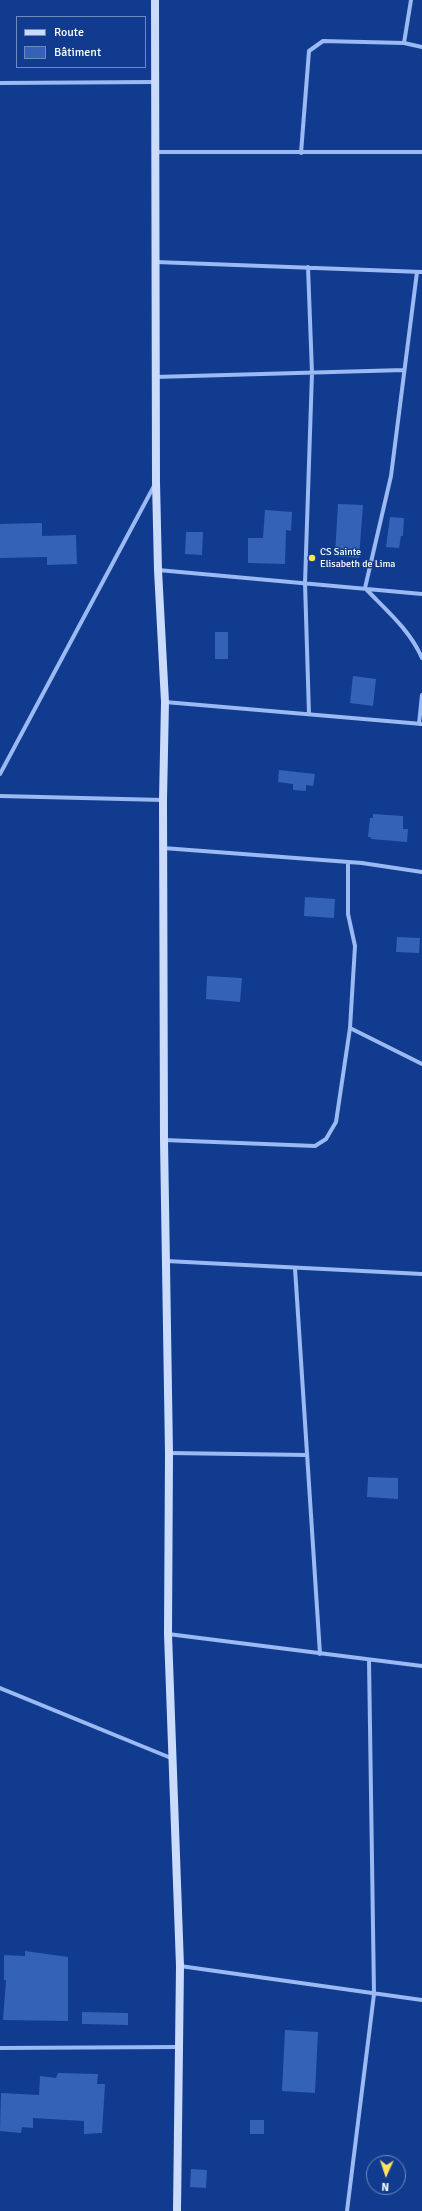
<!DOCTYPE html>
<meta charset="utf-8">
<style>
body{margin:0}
#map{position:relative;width:422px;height:2211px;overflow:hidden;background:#113b8f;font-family:Signika,sans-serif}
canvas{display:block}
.legend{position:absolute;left:16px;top:16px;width:130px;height:52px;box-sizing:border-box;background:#113b8f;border:1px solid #7089bc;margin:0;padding:5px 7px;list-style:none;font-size:12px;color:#fff}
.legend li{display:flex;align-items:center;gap:8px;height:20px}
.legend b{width:20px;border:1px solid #7089bc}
.north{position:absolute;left:366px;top:2155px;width:40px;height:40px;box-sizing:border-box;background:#113b8f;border:1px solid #7089bc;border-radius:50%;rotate:183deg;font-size:11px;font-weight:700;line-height:16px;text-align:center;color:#fff}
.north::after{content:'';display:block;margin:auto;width:14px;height:18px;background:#ffe15c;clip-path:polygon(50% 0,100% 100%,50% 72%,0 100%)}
</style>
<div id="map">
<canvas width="422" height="2211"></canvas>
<ul class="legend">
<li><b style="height:5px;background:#cadbfc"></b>Route</li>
<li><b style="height:11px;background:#3462b7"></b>Bâtiment</li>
</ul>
<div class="north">N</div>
</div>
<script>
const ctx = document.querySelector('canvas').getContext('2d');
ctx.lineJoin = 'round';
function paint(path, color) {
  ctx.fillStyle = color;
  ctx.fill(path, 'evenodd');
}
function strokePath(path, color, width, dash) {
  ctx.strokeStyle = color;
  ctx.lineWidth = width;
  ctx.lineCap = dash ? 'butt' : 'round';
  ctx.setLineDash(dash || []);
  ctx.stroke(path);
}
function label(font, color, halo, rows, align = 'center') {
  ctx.font = font + ' Signika,sans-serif';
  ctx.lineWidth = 3;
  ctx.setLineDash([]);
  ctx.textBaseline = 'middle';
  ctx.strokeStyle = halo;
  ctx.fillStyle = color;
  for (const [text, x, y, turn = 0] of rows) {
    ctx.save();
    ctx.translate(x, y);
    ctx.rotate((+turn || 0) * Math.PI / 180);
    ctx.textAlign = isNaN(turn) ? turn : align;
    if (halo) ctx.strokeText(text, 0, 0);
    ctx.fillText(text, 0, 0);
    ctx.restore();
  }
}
paint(new Path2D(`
 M 338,504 L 363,505 L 359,558 L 335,556 Z
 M 265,510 L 292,512 L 291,531 L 286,530 L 285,564 L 248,563 L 248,538 L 263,538 Z
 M 390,517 L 404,518 L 403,536 L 401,536 L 399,548 L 386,547 Z
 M 42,523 L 42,536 L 76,535 L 77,564 L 47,565 L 47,557 L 0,558 L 0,524 Z
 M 186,532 L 203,532 L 202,555 L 185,554 Z
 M 215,632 L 228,632 L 228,659 L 215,659 Z
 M 353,676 L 376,679 L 373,706 L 350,703 Z
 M 279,770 L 315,774 L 313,786 L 306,785 L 306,791 L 293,790 L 293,784 L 278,782 Z
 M 373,814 L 403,816 L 403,829 L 408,829 L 407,842 L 371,839 L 371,837 L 368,837 L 370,818 L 373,818 Z
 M 305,897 L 335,899 L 334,918 L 304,916 Z
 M 397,937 L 420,938 L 419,953 L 396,952 Z
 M 207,976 L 242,978 L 240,1002 L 206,999 Z
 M 368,1477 L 398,1478 L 398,1499 L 367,1497 Z
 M 25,1951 L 68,1957 L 68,2021 L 3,2020 L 6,1980 L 4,1980 L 4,1955 L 25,1956 Z
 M 82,2012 L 128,2013 L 128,2025 L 82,2024 Z
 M 285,2030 L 318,2032 L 315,2093 L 282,2091 Z
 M 58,2073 L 98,2074 L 97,2084 L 105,2084 L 102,2133 L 84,2134 L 84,2121 L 33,2118 L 33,2128 L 22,2127 L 21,2133 L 0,2131 L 1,2093 L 39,2095 L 40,2076 L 56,2078 Z
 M 250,2120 L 264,2120 L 264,2134 L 250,2134 Z
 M 191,2169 L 207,2170 L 206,2188 L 190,2187 Z`), '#3462b7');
strokePath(new Path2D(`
 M 404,43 L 411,0
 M 0,83 L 155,82
 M 155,152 L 422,152
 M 301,153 L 309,51 L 323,41 L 404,43 L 422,47
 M 156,262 L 422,272
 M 308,267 L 312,373 L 305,583 L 309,714
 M 417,272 L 391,476 L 365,588 C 386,610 410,630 422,658
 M 155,377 L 404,370
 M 158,570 L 422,594
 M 165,702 L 422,724
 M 419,724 L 422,695
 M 0,774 L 154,486
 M 0,796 L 163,800
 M 163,848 L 362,863 L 422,872
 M 350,1028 L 422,1064
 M 164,1140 L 315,1146 L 326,1139 L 336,1122 L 350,1028 L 355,946 L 348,914 L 348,862
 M 166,1261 L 422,1274
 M 295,1268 L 320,1654
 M 169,1453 L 307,1455
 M 168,1634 L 422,1666
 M 0,1688 L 171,1758
 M 180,1966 L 422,2000
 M 0,2048 L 178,2047
 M 347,2211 L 374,1994 L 369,1660`), '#9bb9f2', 4);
strokePath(new Path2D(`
 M 155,0 L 156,482 L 158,570 L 165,702 L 163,800 L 164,1140 L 169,1453 L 168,1634 L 180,1966 L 177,2211`), '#cadbfc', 8);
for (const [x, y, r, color] of [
 [312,558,4,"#ffe15c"]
]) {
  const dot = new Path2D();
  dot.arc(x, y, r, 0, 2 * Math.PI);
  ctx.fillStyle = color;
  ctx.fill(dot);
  strokePath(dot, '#113b8f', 1.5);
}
label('10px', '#fff', '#113b8f', [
 ["CS Sainte",320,552],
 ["Elisabeth de Lima",320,564]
], 'left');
</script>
